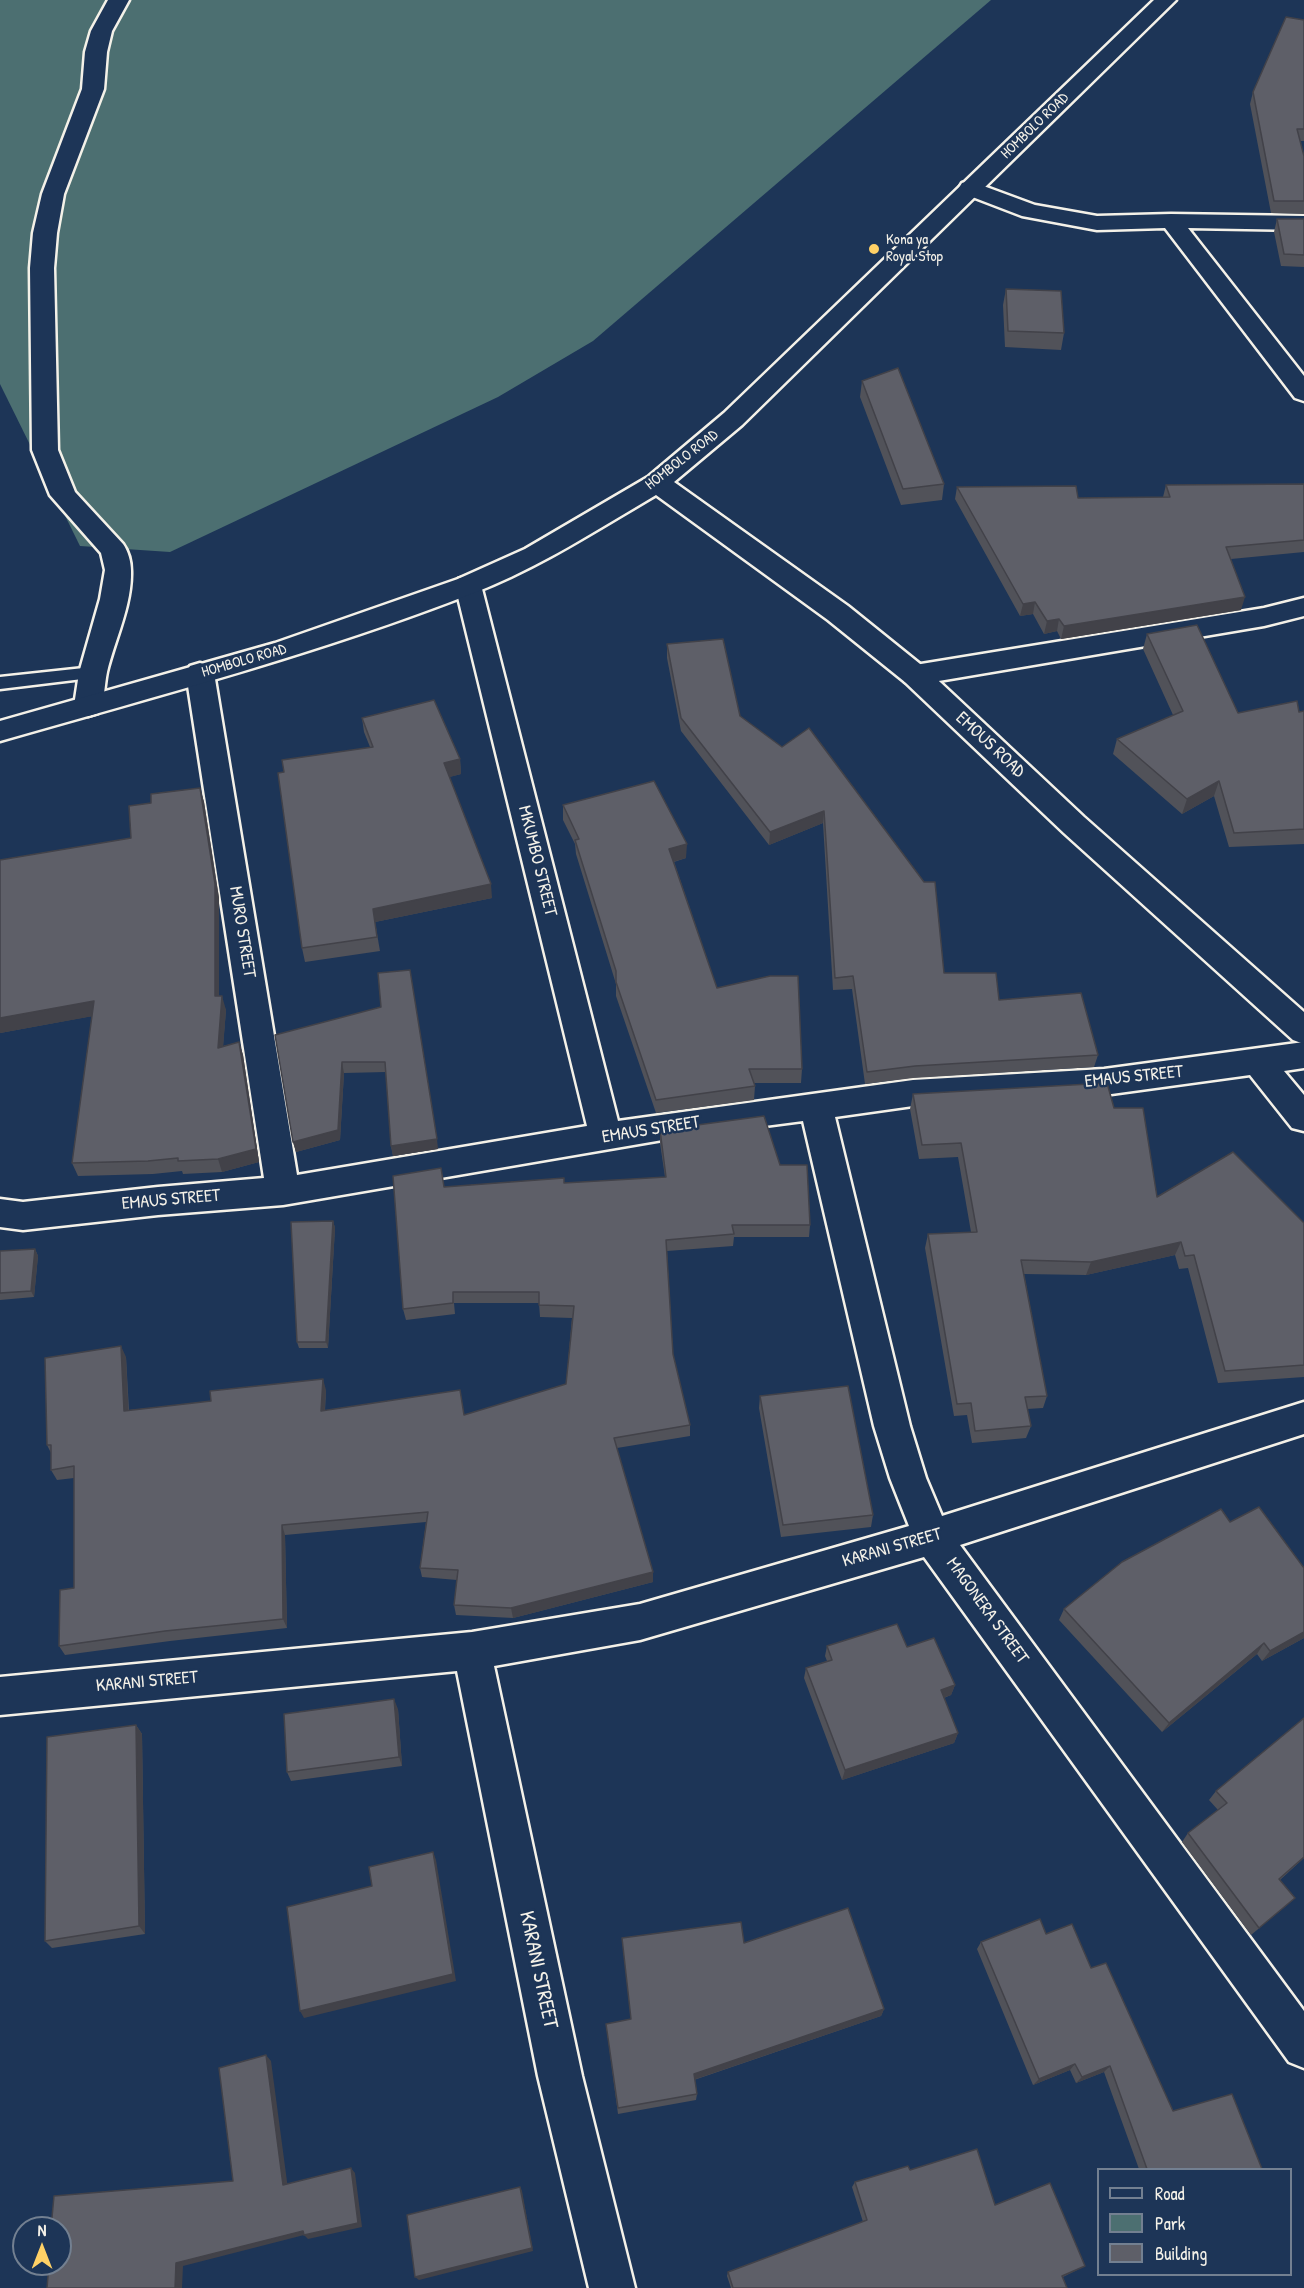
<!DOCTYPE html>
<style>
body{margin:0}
#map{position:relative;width:1304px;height:2288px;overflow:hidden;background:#1d3557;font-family:"Patrick Hand",sans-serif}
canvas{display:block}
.legend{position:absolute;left:1097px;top:2168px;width:195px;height:108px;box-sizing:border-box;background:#1d3557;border:2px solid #738091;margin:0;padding:8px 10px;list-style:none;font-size:18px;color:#f4f1e8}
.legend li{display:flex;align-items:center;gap:12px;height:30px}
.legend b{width:30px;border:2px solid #738091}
.north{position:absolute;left:12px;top:2216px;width:60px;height:60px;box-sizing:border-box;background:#1d3557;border:2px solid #738091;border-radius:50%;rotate:0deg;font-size:16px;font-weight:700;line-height:24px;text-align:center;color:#f4f1e8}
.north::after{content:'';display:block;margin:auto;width:21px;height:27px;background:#ffd166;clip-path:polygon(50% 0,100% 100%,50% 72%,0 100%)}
</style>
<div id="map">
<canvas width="1304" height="2288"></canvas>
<ul class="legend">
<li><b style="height:8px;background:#1d3557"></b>Road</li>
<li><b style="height:16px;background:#4c6f71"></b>Park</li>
<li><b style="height:16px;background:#5e5f68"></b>Building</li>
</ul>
<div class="north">N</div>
</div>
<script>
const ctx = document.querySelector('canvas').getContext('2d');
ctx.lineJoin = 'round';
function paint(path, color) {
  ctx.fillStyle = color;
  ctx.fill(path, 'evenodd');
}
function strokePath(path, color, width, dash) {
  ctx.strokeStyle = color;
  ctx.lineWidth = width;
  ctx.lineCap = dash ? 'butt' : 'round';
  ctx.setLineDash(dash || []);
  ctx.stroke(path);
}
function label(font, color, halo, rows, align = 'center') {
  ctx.font = font + ' "Patrick Hand",sans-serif';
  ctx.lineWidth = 5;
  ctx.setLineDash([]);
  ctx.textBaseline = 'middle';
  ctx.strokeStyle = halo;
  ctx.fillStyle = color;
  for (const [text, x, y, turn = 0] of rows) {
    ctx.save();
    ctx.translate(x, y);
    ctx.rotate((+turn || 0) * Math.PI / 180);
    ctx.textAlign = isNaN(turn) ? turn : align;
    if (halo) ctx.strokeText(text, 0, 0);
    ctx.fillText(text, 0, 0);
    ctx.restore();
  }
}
paint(new Path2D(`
 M 0,0 L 991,0 L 593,341 L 498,397 L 170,552 L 80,546 L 0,384 Z`), '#4c6f71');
const lane = new Path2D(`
 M 93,667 L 99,669 L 102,673 L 99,677 L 0,689 L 0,677 Z`);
const street = new Path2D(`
 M 108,0 L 129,0 L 112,31 L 107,52 L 104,89 L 64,194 L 57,233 L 54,268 L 58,450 L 75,492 L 123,544 C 128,551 131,562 131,571 C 132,605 115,639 107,672 C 104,686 105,701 98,713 L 88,716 L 78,713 L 74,706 L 79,673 L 100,599 L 105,570 L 101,553 L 50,495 L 32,450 L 30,268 L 33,233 L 42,194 L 82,89 L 85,52 L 91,31 Z
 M 970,181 L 1035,205 L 1097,216 L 1171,214 L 1304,216 L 1304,230 L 1188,228 L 1304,376 L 1304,401 L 1295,398 L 1165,228 L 1097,230 L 1022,216 L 962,193 L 959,188 L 962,183 Z
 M 468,576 L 478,579 L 481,585 L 618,1121 L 913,1080 L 1104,1069 L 1304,1042 L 1304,1068 L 1284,1071 L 1304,1095 L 1304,1131 L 1292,1128 L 1250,1075 L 1104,1095 L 913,1106 L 835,1117 L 910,1426 L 926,1478 L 942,1516 L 1304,1402 L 1304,1434 L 960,1545 L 1304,2011 L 1304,2068 L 1289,2062 L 924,1557 L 640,1640 L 494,1666 L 582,2076 L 635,2288 L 589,2288 L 538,2076 L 457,1671 L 0,1715 L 0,1677 L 472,1632 L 640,1604 L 909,1526 L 890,1478 L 874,1426 L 803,1121 L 680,1137 L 283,1205 L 158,1215 L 23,1230 L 0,1227 L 0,1199 L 23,1202 L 158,1187 L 264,1178 L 186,673 L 190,666 L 200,663 L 210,666 L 214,673 L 297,1175 L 587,1126 L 455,585 L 458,579 Z
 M 1304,598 L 1304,616 L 1264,626 L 915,685 L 905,682 L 901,675 L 905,668 L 915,665 L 1264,608 Z`);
const secondary = new Path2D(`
 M 1154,0 L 1176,0 L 742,425 L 674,482 L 848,606 L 925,668 L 1084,817 L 1304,1012 L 1304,1044 L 1293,1040 L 1064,833 L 905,682 L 828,620 L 656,495 C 598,529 540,567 476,592 C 321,653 160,695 0,741 L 0,721 L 275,643 L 458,579 L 525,549 L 648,477 L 724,413 Z`);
strokePath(lane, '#f4f1e8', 5);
strokePath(street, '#f4f1e8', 5);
strokePath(secondary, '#f4f1e8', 5);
paint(lane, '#1d3557');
paint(street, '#1d3557');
paint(secondary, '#1d3557');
paint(new Path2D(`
 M 1304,20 L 1304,141 L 1300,141 L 1304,156 L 1304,214 L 1271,213 L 1250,104 L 1253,92 Z
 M 1277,219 L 1304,219 L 1304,267 L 1281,266 L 1274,232 Z
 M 1006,289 L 1064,333 L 1061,350 L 1005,347 L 1003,305 Z
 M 862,381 L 944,484 L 942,500 L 901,505 L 860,397 Z
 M 1304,484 L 1304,552 L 1231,559 L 1241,610 L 1061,639 L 1057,631 L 1044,634 L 1033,614 L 1020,616 L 955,499 L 957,487 L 1078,498 L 1163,497 L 1166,485 Z
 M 1147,634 L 1238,713 L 1304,711 L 1304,844 L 1229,847 L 1214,796 L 1182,814 L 1113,754 L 1117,739 L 1173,715 L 1143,649 Z
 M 667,644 L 740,716 L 782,747 L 944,973 L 999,1000 L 1098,1055 L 1094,1067 L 913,1078 L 865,1084 L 852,989 L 833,990 L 823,823 L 769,845 L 681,731 L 667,658 Z
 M 362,718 L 460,759 L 461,774 L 449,777 L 492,898 L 375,922 L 380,951 L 305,962 L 302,948 L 284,772 L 370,747 L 364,732 Z
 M 200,788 L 204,802 L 219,898 L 219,996 L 226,1010 L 223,1046 L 239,1042 L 243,1055 L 259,1162 L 222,1172 L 183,1174 L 182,1171 L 153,1174 L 78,1176 L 72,1163 L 92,1016 L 0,1033 L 131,838 L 151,803 Z
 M 563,805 L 686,858 L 674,862 L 717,988 L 802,1069 L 801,1083 L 753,1083 L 755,1086 L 754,1100 L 656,1113 L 616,996 L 616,984 L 576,854 L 575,844 L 563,820 Z
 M 381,1007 L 438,1149 L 393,1156 L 391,1146 L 386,1072 L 344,1073 L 340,1140 L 296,1152 L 293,1142 L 275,1035 Z
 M 913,1094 L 1114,1108 L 1157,1197 L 1304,1223 L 1304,1377 L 1218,1383 L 1188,1268 L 1179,1269 L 1175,1255 L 1086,1275 L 1024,1274 L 1047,1396 L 1043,1408 L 1027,1409 L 1031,1426 L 1026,1438 L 972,1443 L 967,1415 L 954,1416 L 925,1248 L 928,1234 L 971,1232 L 958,1157 L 919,1159 L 910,1109 Z
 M 660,1130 L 780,1165 L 810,1225 L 809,1237 L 734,1237 L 733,1246 L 667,1251 L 673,1354 L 690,1425 L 690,1436 L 617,1448 L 653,1582 L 513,1618 L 456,1615 L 454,1605 L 457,1580 L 422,1577 L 420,1568 L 426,1522 L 285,1535 L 287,1628 L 170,1641 L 65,1655 L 59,1646 L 74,1588 L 74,1478 L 57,1480 L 51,1470 L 51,1453 L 47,1445 L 126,1357 L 129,1410 L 326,1390 L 325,1411 L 464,1415 L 566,1384 L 572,1318 L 540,1317 L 539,1303 L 454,1303 L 455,1314 L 406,1320 L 403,1309 L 444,1187 L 564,1183 L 665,1177 L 660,1143 Z
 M 333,1221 L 335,1228 L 328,1348 L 299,1348 L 297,1342 Z
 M 35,1249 L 38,1256 L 34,1297 L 0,1300 L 0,1251 Z
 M 760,1396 L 873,1515 L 871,1527 L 781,1537 L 759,1408 Z
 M 1230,1522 L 1304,1568 L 1304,1638 L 1262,1661 L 1257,1654 L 1162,1732 L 1059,1620 L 1064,1609 Z
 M 827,1646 L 907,1647 L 955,1685 L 951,1695 L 944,1698 L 958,1733 L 954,1743 L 842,1780 L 804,1678 L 806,1668 L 827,1661 L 825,1656 Z
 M 398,1709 L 402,1766 L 291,1781 L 287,1772 Z
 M 136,1725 L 142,1734 L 145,1934 L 52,1948 L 45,1941 Z
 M 1216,1791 L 1304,1858 L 1280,1880 L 1287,1905 L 1251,1935 L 1182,1842 L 1188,1833 L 1218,1810 L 1209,1800 Z
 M 1046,1934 L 1091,1968 L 1173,2111 L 1262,2169 L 1139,2169 L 1104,2072 L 1076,2083 L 1070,2070 L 1033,2085 L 977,1949 L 981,1942 Z
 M 744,1943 L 884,2009 L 881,2016 L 694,2080 L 697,2094 L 696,2100 L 618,2114 L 606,2024 L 630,2020 Z
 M 910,2170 L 995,2205 L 1085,2266 L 1063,2277 L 1067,2288 L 731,2288 L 727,2276 L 728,2272 L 863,2222 L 852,2187 L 855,2182 Z`), '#515259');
paint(new Path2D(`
 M 1245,597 L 1241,610 L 1061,639 L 1064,626 Z
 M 1035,602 L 1033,614 L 1020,616 L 1023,604 Z
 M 1059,619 L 1057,631 L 1044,634 L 1047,621 Z
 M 460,759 L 461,774 L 446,778 L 444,763 Z
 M 1219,781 L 1214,796 L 1182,814 L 1187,799 Z
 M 200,788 L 204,802 L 219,898 L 219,1010 L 215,996 Z
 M 824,811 L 823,823 L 769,845 L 770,832 Z
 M 687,844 L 686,858 L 669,863 L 669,849 Z
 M 491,884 L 492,898 L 375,922 L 380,951 L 373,909 Z
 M 222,996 L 226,1010 L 222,1061 L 218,1048 Z
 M 94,1001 L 99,1015 L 0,1033 L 0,1018 Z
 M 239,1042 L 243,1055 L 259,1162 L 222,1172 L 218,1159 Z
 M 342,1062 L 344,1073 L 340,1140 L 296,1152 L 293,1142 Z
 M 437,1139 L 438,1149 L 393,1156 L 391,1146 Z
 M 333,1221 L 335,1228 L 328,1348 L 326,1342 Z
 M 1181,1242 L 1175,1255 L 1086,1275 L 1091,1262 Z
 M 35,1249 L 38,1256 L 34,1297 L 31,1291 Z
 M 121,1346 L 126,1357 L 129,1422 L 124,1411 Z
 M 323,1379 L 326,1390 L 324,1422 L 321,1411 Z
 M 282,1525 L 285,1535 L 287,1628 L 283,1619 Z
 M 653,1572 L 653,1582 L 513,1618 L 511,1608 Z
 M 1304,1632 L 1304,1638 L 1262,1661 L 1270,1651 Z
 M 1264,1643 L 1257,1654 L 1162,1732 L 1169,1723 Z
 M 955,1685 L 951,1695 L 937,1700 L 941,1690 Z
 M 394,1699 L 398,1709 L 402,1766 L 399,1757 Z
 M 136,1725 L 142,1734 L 145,1934 L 139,1926 Z
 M 958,1733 L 954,1743 L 842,1780 L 845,1770 Z
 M 433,1852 L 436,1860 L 456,1981 L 304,2018 L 300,2011 Z
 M 884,2009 L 881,2016 L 693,2080 L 694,2074 Z
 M 266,2055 L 271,2061 L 288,2189 L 283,2185 Z
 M 1075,2064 L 1070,2070 L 1033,2085 L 1039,2079 Z
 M 1110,2066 L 1104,2072 L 1076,2083 L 1082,2077 Z
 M 351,2168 L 355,2173 L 362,2227 L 308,2239 L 304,2235 Z
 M 520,2187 L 522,2191 L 533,2251 L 419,2280 L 415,2277 Z
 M 303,2231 L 308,2234 L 183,2266 L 182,2288 L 175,2288 L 176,2263 Z`), '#424249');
const building = new Path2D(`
 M 1286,17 L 1304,20 L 1304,129 L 1297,129 L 1304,156 L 1304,201 L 1274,201 L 1253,92 Z
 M 1277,219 L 1304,219 L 1304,255 L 1284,254 Z
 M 1006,289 L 1061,291 L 1064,333 L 1008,331 Z
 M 898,368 L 944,484 L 903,489 L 862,381 Z
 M 1304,484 L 1304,540 L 1226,547 L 1245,597 L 1064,626 L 1059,619 L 1047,621 L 1035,602 L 1023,604 L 957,487 L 1076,486 L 1078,498 L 1170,497 L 1166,485 Z
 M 1197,625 L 1238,713 L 1297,701 L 1299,712 L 1304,711 L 1304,829 L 1234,833 L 1219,781 L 1187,799 L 1117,739 L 1183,711 L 1147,634 Z
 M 723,639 L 740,716 L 782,747 L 809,728 L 924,882 L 935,882 L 944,973 L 996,973 L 999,1000 L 1081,993 L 1098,1055 L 915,1066 L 867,1072 L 853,976 L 835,978 L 824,811 L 770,832 L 681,718 L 667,644 Z
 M 434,700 L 460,759 L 444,763 L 491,884 L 373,909 L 377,937 L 302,948 L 278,773 L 284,772 L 282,760 L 373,747 L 362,718 Z
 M 654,781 L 687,844 L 669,849 L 717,988 L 770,976 L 798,976 L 802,1069 L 749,1069 L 755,1086 L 656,1100 L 616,982 L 616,971 L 575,840 L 579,839 L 563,805 Z
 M 200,788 L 215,884 L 215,996 L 222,996 L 218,1048 L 239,1042 L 256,1149 L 218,1159 L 178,1161 L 178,1158 L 148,1161 L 72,1163 L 94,1001 L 0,1018 L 0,860 L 131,838 L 129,806 L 151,803 L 151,794 Z
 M 410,970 L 437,1139 L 391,1146 L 385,1062 L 342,1062 L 338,1130 L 293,1142 L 275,1035 L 381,1007 L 378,973 Z
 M 1107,1083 L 1114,1108 L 1143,1108 L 1157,1197 L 1233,1152 L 1304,1223 L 1304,1365 L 1225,1371 L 1194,1255 L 1185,1256 L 1181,1242 L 1091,1262 L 1021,1260 L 1047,1396 L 1025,1397 L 1031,1426 L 975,1431 L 971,1403 L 957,1404 L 928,1234 L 977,1232 L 961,1143 L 922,1145 L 913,1094 Z
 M 764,1116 L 780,1165 L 807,1165 L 810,1225 L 732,1225 L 734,1234 L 666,1240 L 673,1354 L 690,1425 L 614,1438 L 653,1572 L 511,1608 L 454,1605 L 458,1570 L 420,1568 L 428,1512 L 282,1525 L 283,1619 L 165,1631 L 59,1646 L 60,1590 L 74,1588 L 74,1466 L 51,1470 L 51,1445 L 47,1445 L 45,1358 L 121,1346 L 124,1411 L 211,1401 L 210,1391 L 323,1379 L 321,1411 L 460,1390 L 464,1415 L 566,1384 L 574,1306 L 539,1305 L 539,1292 L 453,1292 L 453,1303 L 403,1309 L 393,1176 L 441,1168 L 444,1187 L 564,1178 L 564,1183 L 666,1177 L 660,1130 Z
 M 333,1221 L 326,1342 L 297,1342 L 291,1222 Z
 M 35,1249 L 31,1291 L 0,1293 L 0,1251 Z
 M 848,1386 L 873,1515 L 783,1525 L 760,1396 Z
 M 1259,1507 L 1304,1568 L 1304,1632 L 1270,1651 L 1264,1643 L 1169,1723 L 1064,1609 L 1122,1562 L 1221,1509 L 1230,1522 Z
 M 897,1624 L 907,1647 L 934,1638 L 955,1685 L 941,1690 L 958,1733 L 845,1770 L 806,1668 L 832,1660 L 827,1646 Z
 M 394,1699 L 399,1757 L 287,1772 L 284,1714 Z
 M 1304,1718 L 1304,1857 L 1279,1879 L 1295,1898 L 1259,1928 L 1188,1833 L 1227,1803 L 1216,1791 Z
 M 136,1725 L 139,1926 L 45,1941 L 47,1737 Z
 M 433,1852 L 453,1974 L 300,2011 L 287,1907 L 372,1886 L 369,1867 Z
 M 848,1908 L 884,2009 L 694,2074 L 697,2094 L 618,2108 L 606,2024 L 631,2019 L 622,1938 L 741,1922 L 744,1943 Z
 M 1040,1919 L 1046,1934 L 1072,1924 L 1091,1968 L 1106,1963 L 1173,2111 L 1232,2094 L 1262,2169 L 1147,2169 L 1110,2066 L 1082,2077 L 1075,2064 L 1039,2079 L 981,1942 Z
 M 266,2055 L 283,2185 L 351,2168 L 358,2223 L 304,2235 L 303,2231 L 176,2263 L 175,2288 L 47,2288 L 49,2264 L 60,2264 L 60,2228 L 51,2228 L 54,2196 L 233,2181 L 219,2068 Z
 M 977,2149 L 995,2205 L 1050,2183 L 1085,2266 L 1062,2276 L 1067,2288 L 733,2288 L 728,2272 L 867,2220 L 855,2182 L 908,2166 L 910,2170 Z
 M 520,2187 L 532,2248 L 415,2277 L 407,2215 Z`);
paint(building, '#5e5f68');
strokePath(building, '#424249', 1.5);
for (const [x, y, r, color] of [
 [874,249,6,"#ffd166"]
]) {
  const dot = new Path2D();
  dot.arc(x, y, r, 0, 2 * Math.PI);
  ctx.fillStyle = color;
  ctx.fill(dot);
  strokePath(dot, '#1d3557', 2);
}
label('15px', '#f4f1e8', '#1d3557', [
 ["HOMBOLO ROAD",1035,126,-44],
 ["HOMBOLO ROAD",682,460,-38],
 ["HOMBOLO ROAD",244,661,-16]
]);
label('15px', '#f4f1e8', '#1d3557', [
 ["Kona ya",886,240],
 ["Royal Stop",886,257]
], 'left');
label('18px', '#f4f1e8', '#1d3557', [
 ["EMOUS ROAD",990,745,43],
 ["MKUMBO STREET",537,861,76],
 ["MURO STREET",242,932,81],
 ["EMAUS STREET",1134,1077,-6],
 ["EMAUS STREET",651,1130,-9],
 ["EMAUS STREET",171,1200,-5],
 ["KARANI STREET",892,1548,-16],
 ["MAGONERA STREET",987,1611,54],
 ["KARANI STREET",147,1682,-5]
]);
label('21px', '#f4f1e8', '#1d3557', [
 ["KARANI STREET",538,1970,78]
]);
</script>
